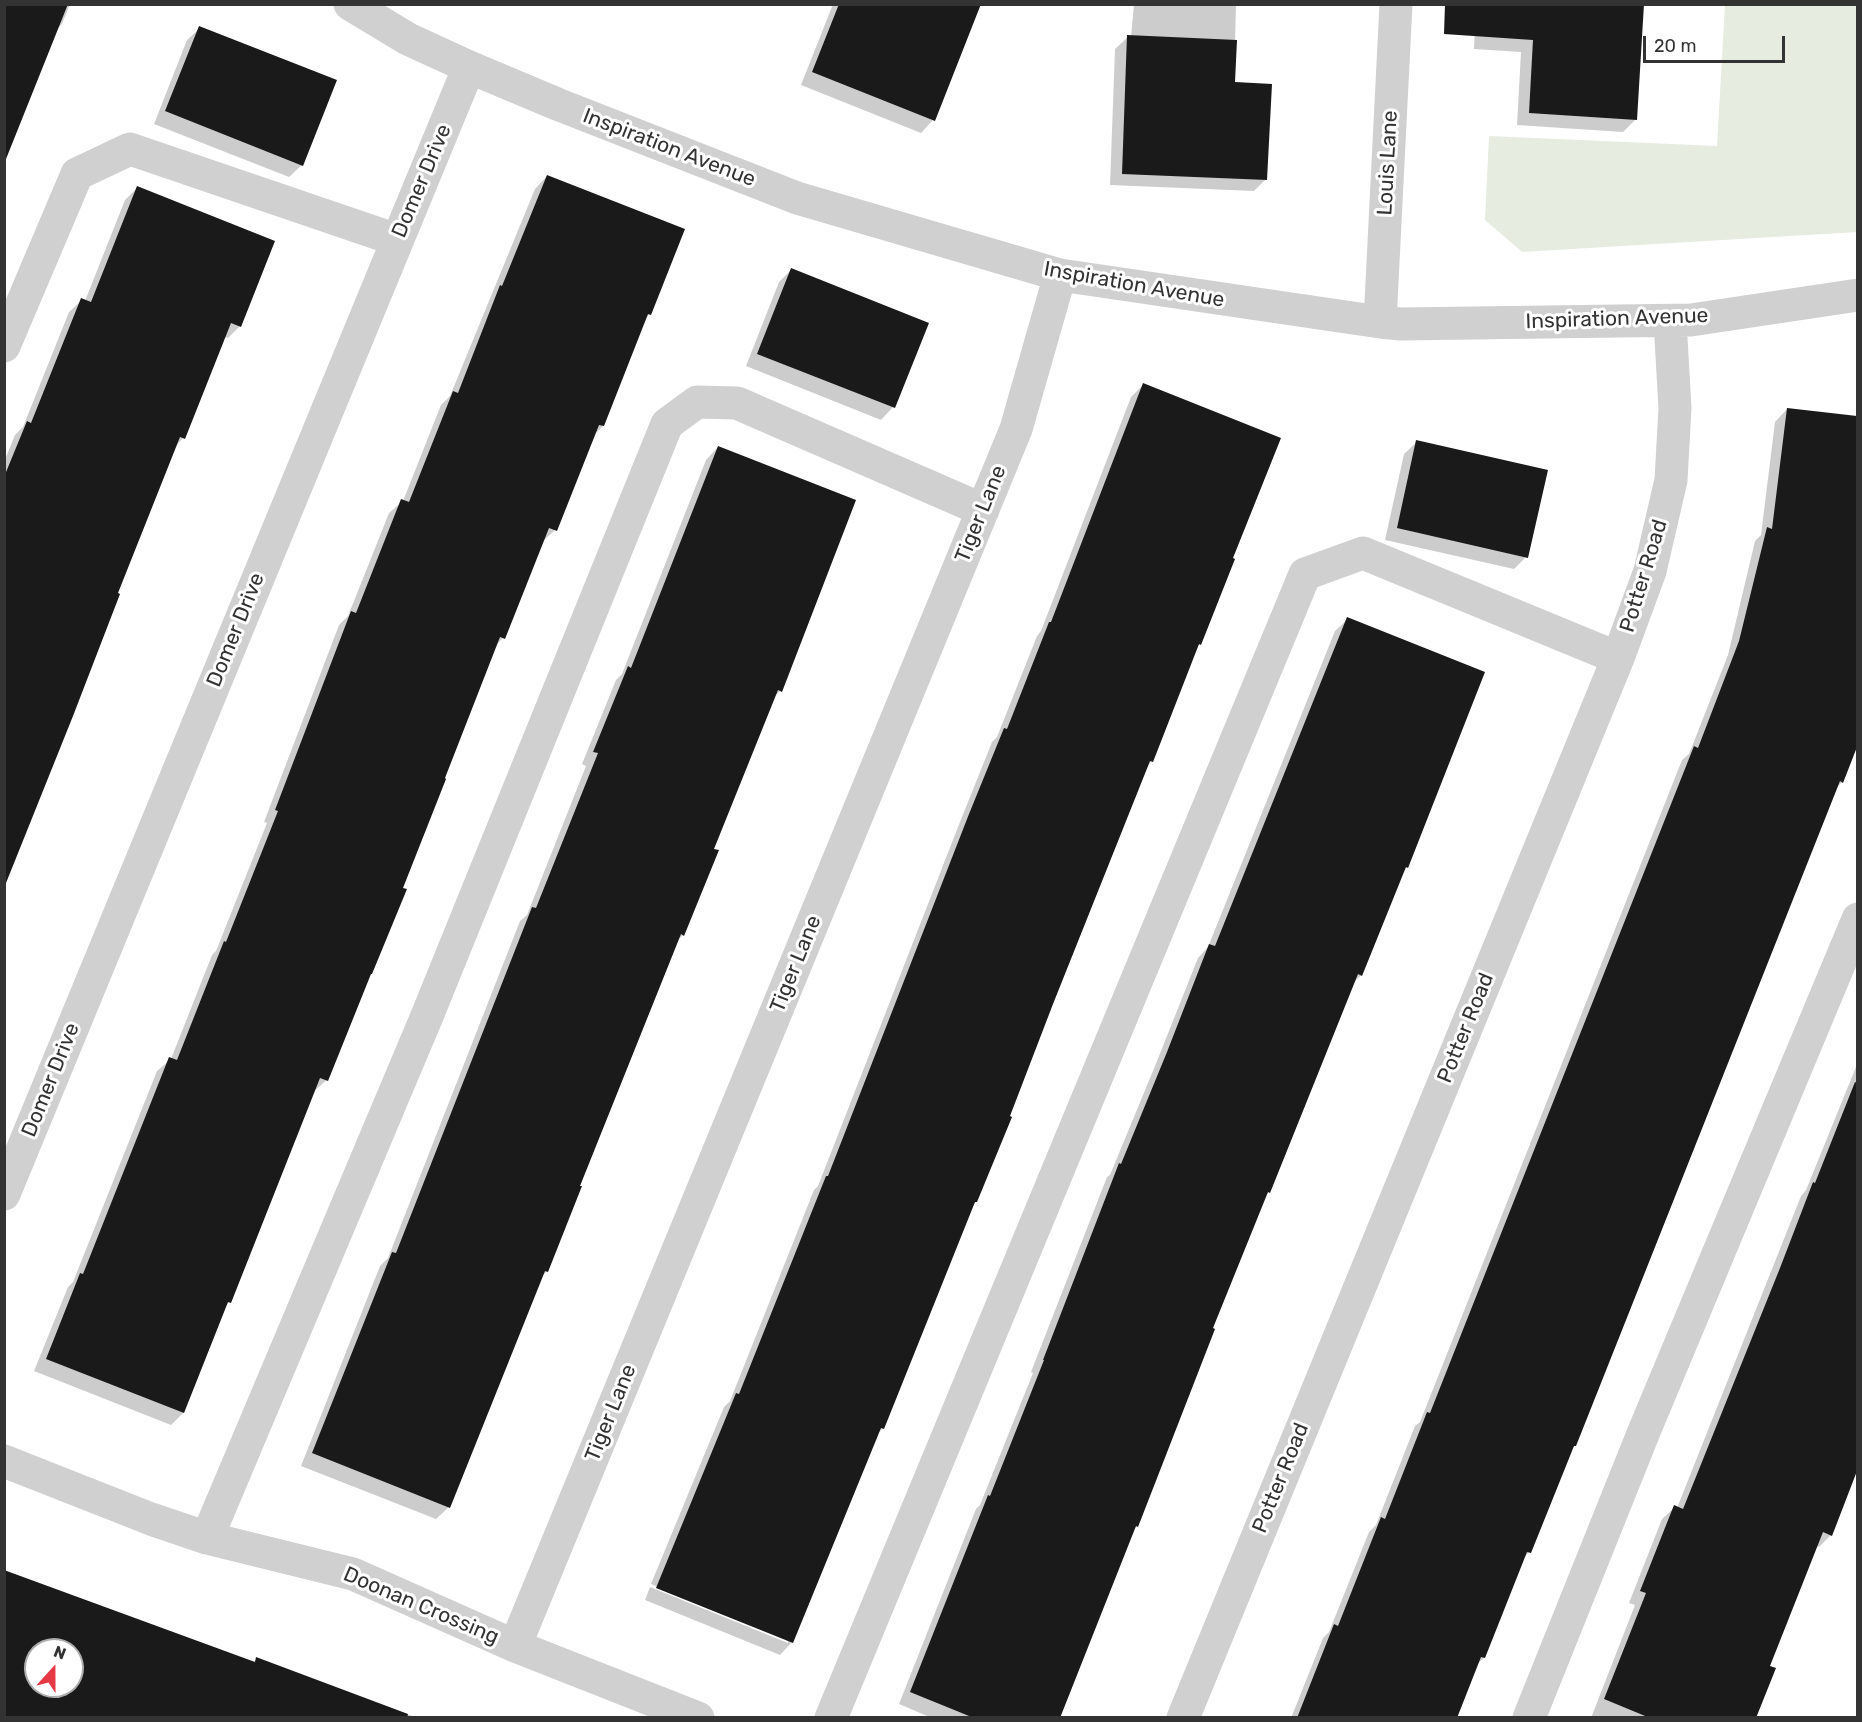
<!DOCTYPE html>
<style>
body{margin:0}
#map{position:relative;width:1862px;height:1722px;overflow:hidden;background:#fff;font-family:Rubik,sans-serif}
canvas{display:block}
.frame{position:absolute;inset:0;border:6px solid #333;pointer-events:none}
.north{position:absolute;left:24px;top:1638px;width:60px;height:60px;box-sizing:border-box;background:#fff;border:2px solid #adadad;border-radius:50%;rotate:21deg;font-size:16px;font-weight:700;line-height:24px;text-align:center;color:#333}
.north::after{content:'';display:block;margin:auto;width:21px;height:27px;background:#e63946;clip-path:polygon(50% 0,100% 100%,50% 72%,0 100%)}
.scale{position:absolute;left:1643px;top:36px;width:142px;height:27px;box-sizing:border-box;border:3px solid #333;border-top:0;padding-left:8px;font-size:18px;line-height:21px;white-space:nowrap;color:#333;-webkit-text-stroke:4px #fff;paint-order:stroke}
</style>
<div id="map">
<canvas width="1862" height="1722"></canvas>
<div class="frame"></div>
<div class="north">N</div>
<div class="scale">20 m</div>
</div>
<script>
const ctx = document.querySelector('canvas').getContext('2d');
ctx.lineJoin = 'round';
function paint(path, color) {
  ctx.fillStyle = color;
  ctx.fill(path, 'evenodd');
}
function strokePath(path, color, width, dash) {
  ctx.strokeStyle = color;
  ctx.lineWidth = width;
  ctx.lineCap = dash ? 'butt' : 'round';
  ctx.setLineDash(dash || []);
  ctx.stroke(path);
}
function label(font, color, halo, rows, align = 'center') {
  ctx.font = font + ' Rubik,sans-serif';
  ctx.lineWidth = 6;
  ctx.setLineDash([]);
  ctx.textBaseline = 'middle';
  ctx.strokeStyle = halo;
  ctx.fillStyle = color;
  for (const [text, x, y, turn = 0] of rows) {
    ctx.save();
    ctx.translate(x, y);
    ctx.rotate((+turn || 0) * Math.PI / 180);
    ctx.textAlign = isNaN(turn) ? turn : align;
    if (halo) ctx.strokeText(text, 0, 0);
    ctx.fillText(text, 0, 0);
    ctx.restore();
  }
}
paint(new Path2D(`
 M 1725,5 L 1857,5 L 1857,232 L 1522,252 L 1485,220 L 1489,136 L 1717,146 Z`), '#e6ecdf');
paint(new Path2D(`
 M 4,4 L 70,4 L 62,24 L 56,30 L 4,159 Z
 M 833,4 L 979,4 L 933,120 L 921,133 L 801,85 Z
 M 1134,4 L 1236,4 L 1234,83 L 1266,179 L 1254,191 L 1110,185 L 1115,49 L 1128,37 L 1131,37 Z
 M 1476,4 L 1643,4 L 1635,120 L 1623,132 L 1517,125 L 1521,52 L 1474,49 Z
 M 200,28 L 302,165 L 289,177 L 154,124 L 187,40 Z
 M 547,176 L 650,314 L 644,319 L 603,426 L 594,435 L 555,530 L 542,542 L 503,638 L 494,647 L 327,1080 L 313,1092 L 229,1302 L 224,1308 L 183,1413 L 171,1425 L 34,1371 L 68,1287 L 73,1282 L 157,1071 L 171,1059 L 212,955 L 216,951 L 267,823 L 264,822 L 339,625 L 348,616 L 389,513 L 403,501 L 441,405 L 450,396 L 535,189 Z
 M 138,187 L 240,326 L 228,338 L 224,337 L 183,438 L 175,447 L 116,594 L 118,595 L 4,886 L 4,462 L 15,435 L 23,427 L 69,312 L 82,300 L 85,301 L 125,200 Z
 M 791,270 L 927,324 L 893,407 L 881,420 L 746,366 L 779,282 Z
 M 1143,385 L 1231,559 L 1200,644 L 1196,648 L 1152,761 L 1146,767 L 1052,1004 L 976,1202 L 972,1206 L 883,1428 L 878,1433 L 792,1642 L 780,1655 L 645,1600 L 650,1587 L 788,1643 L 788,1639 L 651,1584 L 724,1407 L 730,1401 L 814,1190 L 818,1186 L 958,827 L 992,742 L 997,737 L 1037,636 L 1041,631 L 1131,397 Z
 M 1787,409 L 1858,418 L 1858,743 L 1842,782 L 1836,788 L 1574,1446 L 1570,1450 L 1529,1552 L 1523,1559 L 1484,1658 L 1476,1665 L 1455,1718 L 1291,1718 L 1323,1638 L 1329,1632 L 1369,1532 L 1376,1525 L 1415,1426 L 1420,1422 L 1682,760 L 1689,754 L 1728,655 L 1755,541 L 1761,535 L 1775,422 Z
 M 1417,442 L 1526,557 L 1514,569 L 1385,540 L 1404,454 Z
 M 718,447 L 780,691 L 773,698 L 712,849 L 683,935 L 676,942 L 578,1186 L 547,1271 L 541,1277 L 449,1507 L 436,1519 L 301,1466 L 380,1266 L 388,1258 L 520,921 L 527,915 L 586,766 L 582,764 L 616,680 L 622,674 L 706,460 Z
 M 1348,619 L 1407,867 L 1402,871 L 1361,975 L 1352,984 L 1269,1192 L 1265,1196 L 1211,1329 L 1137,1526 L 1133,1530 L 1059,1718 L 932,1718 L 899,1704 L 976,1509 L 980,1505 L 1033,1373 L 1031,1372 L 1107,1177 L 1110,1175 L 1155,1066 L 1198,958 L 1208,947 L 1335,631 Z
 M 1858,1062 L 1858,1468 L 1831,1535 L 1819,1547 L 1816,1546 L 1768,1667 L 1755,1718 L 1591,1718 L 1635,1605 L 1629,1603 L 1662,1519 L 1675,1507 L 1677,1508 L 1801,1196 L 1806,1190 Z
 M 4,1571 L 253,1663 L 257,1659 L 418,1718 L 4,1718 ZM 36,1650 L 72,1650 L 72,1686 L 36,1686 Z`), '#0003');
paint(new Path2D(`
 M 4,4 L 68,4 L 6,159 L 4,158 Z
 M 839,4 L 981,4 L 935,121 L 812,72 Z
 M 1445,4 L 1644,4 L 1637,120 L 1529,113 L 1533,40 L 1444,34 Z
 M 199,26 L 337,80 L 303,166 L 165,111 Z
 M 1127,35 L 1237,40 L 1235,82 L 1272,84 L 1267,180 L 1122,174 Z
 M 547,175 L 685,229 L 651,315 L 648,314 L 604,426 L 599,425 L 557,531 L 549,528 L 505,639 L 500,637 L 445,778 L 446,779 L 403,888 L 407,889 L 372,974 L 371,974 L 328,1081 L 320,1078 L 231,1303 L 228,1302 L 184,1413 L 46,1359 L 80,1273 L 83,1274 L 169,1057 L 177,1060 L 224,941 L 226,942 L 278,811 L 275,810 L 351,611 L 356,613 L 401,499 L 409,502 L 453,391 L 458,393 L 500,285 L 502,286 Z
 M 137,186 L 275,241 L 241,327 L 231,323 L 185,439 L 180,437 L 118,593 L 120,594 L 73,716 L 6,883 L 4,883 L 4,477 L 27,421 L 31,423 L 81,298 L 91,302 Z
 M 791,268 L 929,323 L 895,408 L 757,354 Z
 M 1143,383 L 1281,438 L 1233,558 L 1235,559 L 1201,645 L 1199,644 L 1153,762 L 1150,761 L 1053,1004 L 1010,1116 L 1012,1117 L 977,1202 L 975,1202 L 884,1429 L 881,1428 L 793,1643 L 656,1588 L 736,1393 L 739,1394 L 826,1176 L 828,1176 L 969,814 L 1004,728 L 1007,729 L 1049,622 L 1051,622 Z
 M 1787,408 L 1857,416 L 1857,747 L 1843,783 L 1840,781 L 1576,1446 L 1574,1446 L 1531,1553 L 1527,1552 L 1485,1658 L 1481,1657 L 1457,1718 L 1297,1718 L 1334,1624 L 1338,1626 L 1381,1517 L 1385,1519 L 1427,1412 L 1430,1413 L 1694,746 L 1698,748 L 1739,641 L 1767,527 L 1772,529 Z
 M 1416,440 L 1548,470 L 1528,558 L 1397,528 Z
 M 718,446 L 856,500 L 782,692 L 778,690 L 714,849 L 719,850 L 684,936 L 681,934 L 580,1186 L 582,1186 L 548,1272 L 545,1271 L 450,1508 L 312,1453 L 392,1252 L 396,1253 L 532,907 L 536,908 L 598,753 L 593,752 L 628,666 L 631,668 Z
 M 1347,617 L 1485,672 L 1408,868 L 1406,867 L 1362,976 L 1358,974 L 1270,1193 L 1268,1192 L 1213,1328 L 1215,1329 L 1138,1527 L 1136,1526 L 1060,1718 L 974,1718 L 910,1692 L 988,1495 L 990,1496 L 1044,1360 L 1043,1360 L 1119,1163 L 1121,1164 L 1167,1052 L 1209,944 L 1215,946 Z
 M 1855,1082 L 1857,1083 L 1857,1471 L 1832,1536 L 1823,1532 L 1770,1666 L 1776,1668 L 1756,1718 L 1650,1718 L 1604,1699 L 1646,1593 L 1640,1591 L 1674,1505 L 1683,1509 L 1780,1268 L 1813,1182 L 1815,1183 Z
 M 4,1570 L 255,1662 L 256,1657 L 408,1714 L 407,1718 L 4,1718 ZM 36,1650 L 72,1650 L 72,1686 L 36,1686 Z`), '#1a1a1a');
strokePath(new Path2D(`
 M 350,4 L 408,39 L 469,67 L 557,104 L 797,198 L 1060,275 L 1380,322 L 1401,324 L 1691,320 L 1858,295
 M 1380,322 L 1396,4
 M 4,346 L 77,174 L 130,149 L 397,240
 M 4,1194 L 469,67
 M 4,1461 L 151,1519 L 207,1538 L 353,1574 L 515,1646 L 698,1718
 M 207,1538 L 427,1016 L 667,424 L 697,402 L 737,403 L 983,510
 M 515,1646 L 1016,429 L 1060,275
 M 831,1718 L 1305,574 L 1363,553 L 1618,658
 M 1183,1718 L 1618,658 L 1650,571 L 1671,480 L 1675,408 L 1670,321
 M 1529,1718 L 1645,1429 L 1858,919`), '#d0d0d0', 33);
label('21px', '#333', '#fff', [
 ["Inspiration Avenue",669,148,21],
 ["Louis Lane",1388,163,-87],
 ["Domer Drive",422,181,-67],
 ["Inspiration Avenue",1134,285,10],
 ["Inspiration Avenue",1617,319,-2],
 ["Tiger Lane",981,514,-68],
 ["Potter Road",1644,576,-73],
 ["Domer Drive",236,630,-68],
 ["Tiger Lane",796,964,-68],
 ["Potter Road",1466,1028,-68],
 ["Domer Drive",51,1080,-68],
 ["Tiger Lane",611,1413,-68],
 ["Potter Road",1281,1478,-68],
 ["Doonan Crossing",421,1606,23]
]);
</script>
